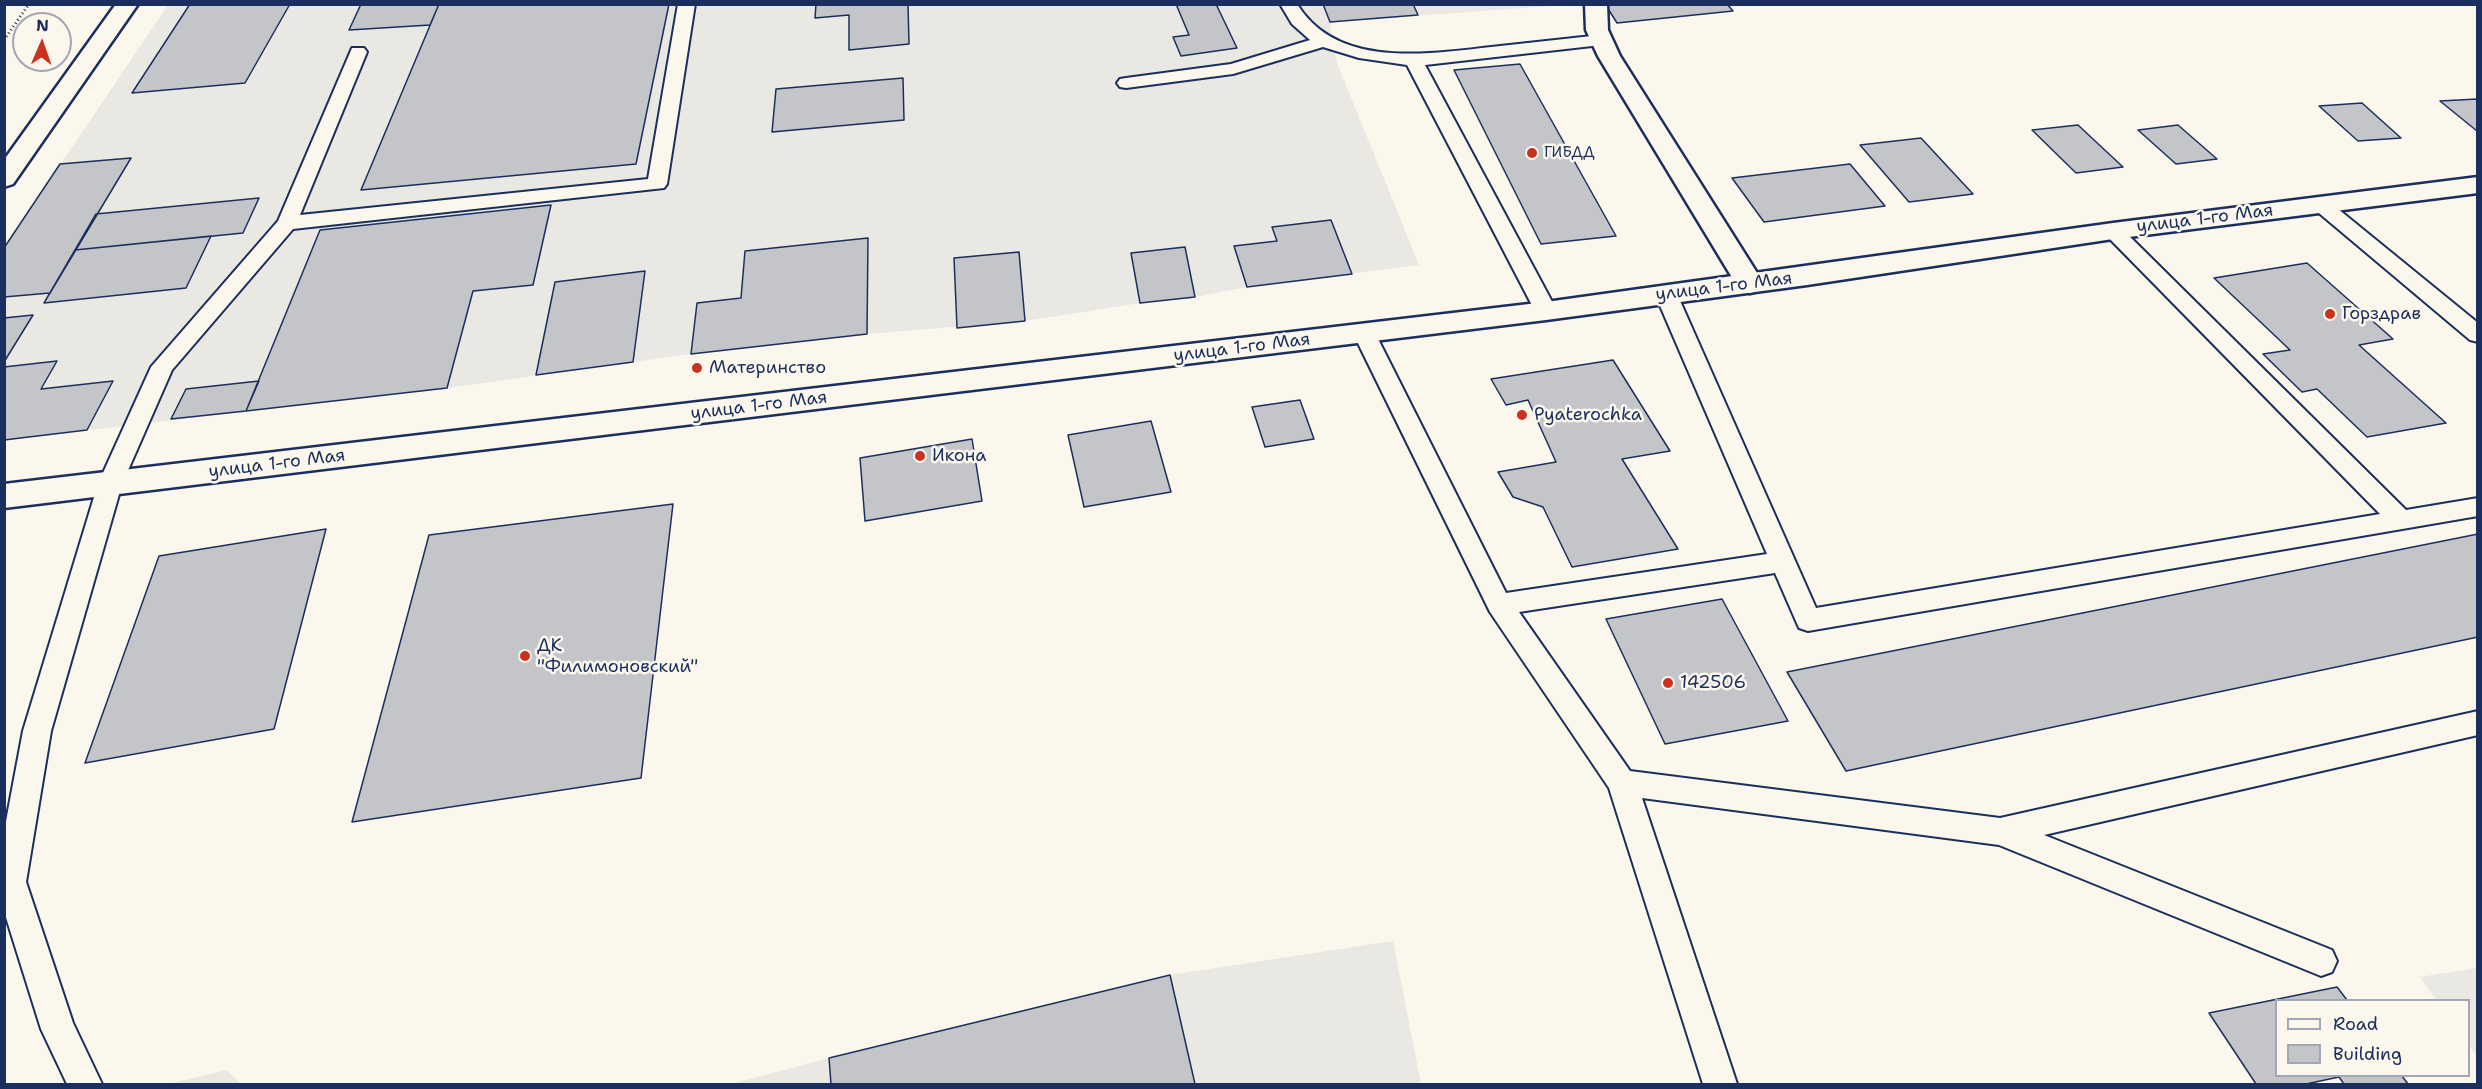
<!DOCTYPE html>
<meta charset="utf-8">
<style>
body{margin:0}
#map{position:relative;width:2482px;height:1089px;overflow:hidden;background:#fbf7ec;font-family:"Shantell Sans",sans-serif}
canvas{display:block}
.frame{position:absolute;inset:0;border:6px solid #1b2f5e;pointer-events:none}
.legend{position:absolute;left:2275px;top:999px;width:195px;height:78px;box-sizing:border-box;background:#fbf7ec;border:2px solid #a1a7b3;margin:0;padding:8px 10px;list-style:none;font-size:18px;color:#1b2f5e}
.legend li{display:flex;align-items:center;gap:12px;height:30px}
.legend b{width:30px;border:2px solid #a1a7b3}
.north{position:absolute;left:12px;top:12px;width:60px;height:60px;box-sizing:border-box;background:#fbf7ec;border:2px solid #a1a7b3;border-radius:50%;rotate:2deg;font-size:16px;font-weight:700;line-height:24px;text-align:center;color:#1b2f5e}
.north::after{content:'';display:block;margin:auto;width:21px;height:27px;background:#c8321e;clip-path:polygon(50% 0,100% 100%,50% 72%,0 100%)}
</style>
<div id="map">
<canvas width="2482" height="1089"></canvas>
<div class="frame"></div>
<ul class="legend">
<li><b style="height:8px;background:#fbf7ec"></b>Road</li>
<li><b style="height:16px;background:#c3c5c9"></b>Building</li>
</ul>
<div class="north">N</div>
</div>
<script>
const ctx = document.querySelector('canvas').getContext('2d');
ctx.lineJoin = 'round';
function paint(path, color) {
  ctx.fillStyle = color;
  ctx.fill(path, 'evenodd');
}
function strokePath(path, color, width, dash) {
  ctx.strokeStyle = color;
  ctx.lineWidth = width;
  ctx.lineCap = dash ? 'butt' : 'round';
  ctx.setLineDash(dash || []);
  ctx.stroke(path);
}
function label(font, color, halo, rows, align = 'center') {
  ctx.font = font + ' "Shantell Sans",sans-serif';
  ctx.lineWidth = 5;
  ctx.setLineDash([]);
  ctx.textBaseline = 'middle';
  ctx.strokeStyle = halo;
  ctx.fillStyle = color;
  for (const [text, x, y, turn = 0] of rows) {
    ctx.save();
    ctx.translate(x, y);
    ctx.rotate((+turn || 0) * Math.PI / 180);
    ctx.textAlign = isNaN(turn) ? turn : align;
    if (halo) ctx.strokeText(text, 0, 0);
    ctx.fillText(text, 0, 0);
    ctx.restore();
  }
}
paint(new Path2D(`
 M 168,5 L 1565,5 L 1330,22 L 1337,63 L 1419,265 L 1247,287 L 1195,297 L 1140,303 L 1025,321 L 867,334 L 691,354 L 447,388 L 5,440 L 4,248 Z
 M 1393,941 L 1421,1084 L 731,1084 L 829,1058 L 1170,975 Z
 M 2477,968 L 2478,968 L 2477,1058 L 2469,1045 L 2468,1000 L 2436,1000 L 2420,977 Z
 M 227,1070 L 240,1084 L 168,1084 Z`), '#eae8e2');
const building = new Path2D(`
 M 190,4 L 290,4 L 245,83 L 132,93 Z
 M 361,4 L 439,4 L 430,25 L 349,30 Z
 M 439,4 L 669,4 L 636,164 L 361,190 Z
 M 816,4 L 908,4 L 909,44 L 849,50 L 849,15 L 815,18 Z
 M 1176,4 L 1216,4 L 1237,48 L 1181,56 L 1173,37 L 1189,35 Z
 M 1323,4 L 1413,4 L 1418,15 L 1330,22 Z
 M 1605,4 L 1727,4 L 1733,11 L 1617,23 Z
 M 1520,64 L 1616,236 L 1541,244 L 1454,70 Z
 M 903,78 L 904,120 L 772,132 L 776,89 Z
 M 2477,99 L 2477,131 L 2440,101 Z
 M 2362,103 L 2401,138 L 2358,141 L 2319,106 Z
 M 2078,125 L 2123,167 L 2076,173 L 2032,130 Z
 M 2178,125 L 2217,159 L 2176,164 L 2138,130 Z
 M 1921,138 L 1973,194 L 1909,202 L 1860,145 Z
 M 131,158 L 50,293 L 4,297 L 4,248 L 60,164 Z
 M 1850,164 L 1885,206 L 1764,222 L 1732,178 Z
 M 259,198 L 243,233 L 75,250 L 96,214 Z
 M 551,205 L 533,285 L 473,291 L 447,388 L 246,411 L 320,230 Z
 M 1331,220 L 1352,274 L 1247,287 L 1234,246 L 1277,241 L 1272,227 Z
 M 211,236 L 186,288 L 44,303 L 75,250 Z
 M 868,238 L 867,334 L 691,354 L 697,303 L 741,298 L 745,251 Z
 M 1185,247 L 1195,297 L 1140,303 L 1131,253 Z
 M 1019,252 L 1025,321 L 957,328 L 954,258 Z
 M 2307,263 L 2393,339 L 2359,345 L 2446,423 L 2367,437 L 2317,389 L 2302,392 L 2263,354 L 2290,350 L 2214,278 Z
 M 645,271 L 633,362 L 536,375 L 555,282 Z
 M 33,315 L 4,362 L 4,318 Z
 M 1613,360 L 1670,451 L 1622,459 L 1678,549 L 1572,567 L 1543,507 L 1513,497 L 1498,472 L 1556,462 L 1528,400 L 1506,405 L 1491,379 Z
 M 57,361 L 41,389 L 113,381 L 87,430 L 4,440 L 4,367 Z
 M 259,381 L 246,411 L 171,419 L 186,389 Z
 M 1300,400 L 1314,439 L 1265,447 L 1252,407 Z
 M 1151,421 L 1171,492 L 1084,507 L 1068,435 Z
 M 972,439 L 982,501 L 865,521 L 860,458 Z
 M 673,504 L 641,778 L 352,822 L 429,535 Z
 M 326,529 L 274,729 L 85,763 L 159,556 Z
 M 2478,534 L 2478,637 L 1846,771 L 1787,672 Z
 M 1722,599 L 1788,721 L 1665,744 L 1606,619 Z
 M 1170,975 L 1195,1084 L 831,1084 L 829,1058 Z
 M 2337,987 L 2347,1000 L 2276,1000 L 2276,1076 L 2402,1076 L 2408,1084 L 2344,1084 L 2339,1077 L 2306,1084 L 2256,1084 L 2209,1013 Z`);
paint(building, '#c3c5c9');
strokePath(building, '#1b2f5e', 1.5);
const lane = new Path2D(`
 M 678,4 L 695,4 L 667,184 L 664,188 L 293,229 L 172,370 L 122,484 L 51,731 L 26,882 L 73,1023 L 102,1084 L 67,1084 L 41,1029 L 4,911 L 4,832 L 23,731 L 98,484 L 151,367 L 278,221 L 352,48 L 364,48 L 367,52 L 300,215 L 648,179 Z
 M 1280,4 L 1297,4 C 1337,69 1427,54 1491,47 C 1528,43 1564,39 1601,35 L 1607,36 L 1610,40 L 1607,44 L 1601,45 L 1425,65 L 1557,311 L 1554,316 L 1546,318 L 1538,316 L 1535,311 L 1407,65 L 1359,58 L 1323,47 L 1233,74 L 1126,88 L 1120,87 L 1117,83 L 1120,79 L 1126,78 L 1231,64 L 1310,40 L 1292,24 Z
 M 2320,198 L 2327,200 L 2478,323 L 2478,342 L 2470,340 L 2313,208 L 2310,204 L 2313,200 Z
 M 2113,225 L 2120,227 L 2406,510 L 2478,498 L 2478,516 L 1808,631 L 1799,628 L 1775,573 L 1519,612 L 1630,771 L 2000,818 L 2478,711 L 2478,735 L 2044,835 L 2332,950 L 2337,961 L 2332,972 L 2321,976 L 1999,845 L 1642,798 L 1737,1084 L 1703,1084 L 1609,788 L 1490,612 L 1353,333 L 1356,328 L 1364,326 L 1372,328 L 1375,333 L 1506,593 L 1767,554 L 1655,294 L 1658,289 L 1666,287 L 1674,289 L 1677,294 L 1816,608 L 2380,514 L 2106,235 L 2103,231 L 2106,227 Z`);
const street = new Path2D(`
 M 1585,4 L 1607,4 L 1608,30 L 1620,56 L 1764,284 L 1760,290 L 1750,293 L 1740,290 L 1736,284 L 1598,56 L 1586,30 Z`);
const secondary = new Path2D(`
 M 116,4 L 138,4 L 13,184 L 4,187 L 4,160 Z
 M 2478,177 L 2478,193 L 2113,239 L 1807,285 L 1546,320 L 4,508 L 4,484 L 1546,302 L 2113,223 Z`);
strokePath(lane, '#1b2f5e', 4);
strokePath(street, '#1b2f5e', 5);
strokePath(secondary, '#1b2f5e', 5);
strokePath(new Path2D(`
 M 4,40 L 29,4`), '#1b2f5e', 3, [1, 3]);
paint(lane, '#fbf7ec');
paint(street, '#fbf7ec');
paint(secondary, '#fbf7ec');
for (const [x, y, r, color] of [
 [1532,153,6,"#c8321e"],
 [2330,314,6,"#c8321e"],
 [697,368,6,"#c8321e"],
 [1522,415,6,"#c8321e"],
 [920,456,6,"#c8321e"],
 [525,656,6,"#c8321e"],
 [1668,683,6,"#c8321e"]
]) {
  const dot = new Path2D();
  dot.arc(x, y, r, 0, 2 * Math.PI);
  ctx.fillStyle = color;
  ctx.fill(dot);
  strokePath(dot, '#fbf7ec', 2);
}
label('15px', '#1b2f5e', '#fbf7ec', [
 ["ГИБДД",1544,153]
], 'left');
label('18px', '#1b2f5e', '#fbf7ec', [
 ["улица 1-го Мая",2205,219,-7],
 ["улица 1-го Мая",1724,287,-7],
 ["улица 1-го Мая",1242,348,-7],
 ["улица 1-го Мая",759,406,-7],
 ["улица 1-го Мая",277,464,-7]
]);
label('18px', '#1b2f5e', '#fbf7ec', [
 ["Горздрав",2342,314],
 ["Материнство",709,368],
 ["Pyaterochka",1534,415],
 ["Икона",932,456],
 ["ДК",537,646],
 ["\"Филимоновский\"",537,667],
 ["142506",1680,683]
], 'left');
</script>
